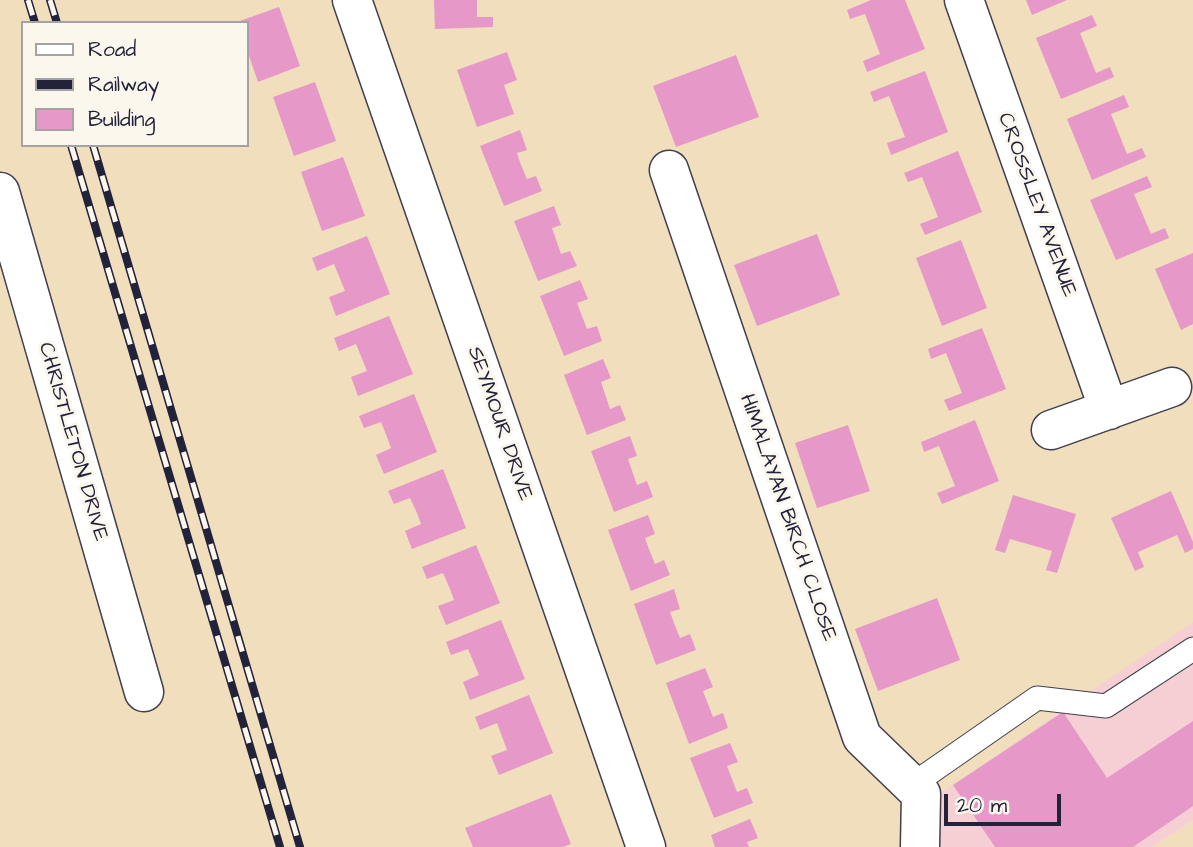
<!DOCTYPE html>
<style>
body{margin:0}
#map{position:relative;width:1193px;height:847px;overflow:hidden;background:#f0debd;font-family:"Architects Daughter",sans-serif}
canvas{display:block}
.legend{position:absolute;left:21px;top:21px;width:228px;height:126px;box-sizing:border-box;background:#fbf7ec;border:2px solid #a4a2a5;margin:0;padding:9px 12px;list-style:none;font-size:21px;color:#22223b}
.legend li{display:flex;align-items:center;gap:14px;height:35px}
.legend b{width:35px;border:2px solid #a4a2a5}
.scale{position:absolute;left:944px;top:794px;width:117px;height:32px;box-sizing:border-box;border:4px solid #22223b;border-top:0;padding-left:9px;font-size:21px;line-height:24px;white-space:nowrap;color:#22223b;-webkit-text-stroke:5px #fbf7ec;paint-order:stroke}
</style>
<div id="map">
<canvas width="1193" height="847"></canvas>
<ul class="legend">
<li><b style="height:9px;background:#fff"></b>Road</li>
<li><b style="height:9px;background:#22223b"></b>Railway</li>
<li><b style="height:19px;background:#e699c8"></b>Building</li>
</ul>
<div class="scale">20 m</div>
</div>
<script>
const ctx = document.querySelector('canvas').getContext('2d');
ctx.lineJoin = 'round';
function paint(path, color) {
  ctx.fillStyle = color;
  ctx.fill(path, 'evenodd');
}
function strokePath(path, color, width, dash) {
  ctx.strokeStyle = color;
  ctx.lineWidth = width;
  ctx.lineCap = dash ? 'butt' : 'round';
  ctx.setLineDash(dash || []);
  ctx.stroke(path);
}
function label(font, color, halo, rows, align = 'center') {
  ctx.font = font + ' "Architects Daughter",sans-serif';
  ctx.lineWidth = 6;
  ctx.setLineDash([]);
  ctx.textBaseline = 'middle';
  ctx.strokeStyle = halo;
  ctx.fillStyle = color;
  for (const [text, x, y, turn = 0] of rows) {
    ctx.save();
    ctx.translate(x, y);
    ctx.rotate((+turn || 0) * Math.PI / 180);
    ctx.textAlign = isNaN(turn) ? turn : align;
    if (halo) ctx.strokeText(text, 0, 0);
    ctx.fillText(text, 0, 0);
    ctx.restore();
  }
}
paint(new Path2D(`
 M 1193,622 L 1193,820 L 1152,847 L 934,847 L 938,795 Z`), '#f6cfd5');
paint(new Path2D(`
 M 434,0 L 477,0 L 477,17 L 493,17 L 493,27 L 435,29 Z
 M 871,0 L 905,0 L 925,49 L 867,72 L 863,61 L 880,54 L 865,14 L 850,19 L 847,10 Z
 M 1026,0 L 1067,0 L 1032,15 Z
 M 279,7 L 300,66 L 258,82 L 247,50 L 247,23 L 237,22 Z
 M 1092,15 L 1097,26 L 1080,33 L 1096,73 L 1110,67 L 1114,77 L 1061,99 L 1036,38 Z
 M 507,52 L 517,80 L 504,85 L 514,114 L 477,127 L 457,70 Z
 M 736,55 L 759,117 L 676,147 L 653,86 Z
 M 925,71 L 948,132 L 891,155 L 887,143 L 905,137 L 889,96 L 874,102 L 870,92 Z
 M 315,82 L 336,141 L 294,156 L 273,97 Z
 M 1124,95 L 1129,107 L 1111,114 L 1127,154 L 1142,148 L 1146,157 L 1092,180 L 1067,119 Z
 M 520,130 L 527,150 L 517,153 L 521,165 L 527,179 L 536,176 L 542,191 L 504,206 L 480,146 Z
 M 958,151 L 982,212 L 925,235 L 920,224 L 938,217 L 922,177 L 908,182 L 904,173 Z
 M 343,157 L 365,216 L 322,231 L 301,172 Z
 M 1147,176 L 1152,187 L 1134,194 L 1151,234 L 1165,228 L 1169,238 L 1116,260 L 1090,200 Z
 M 554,206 L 561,225 L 552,228 L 561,254 L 570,251 L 577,266 L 538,281 L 514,221 Z
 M 817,234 L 840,295 L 757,326 L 734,265 Z
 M 367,236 L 390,294 L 336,316 L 329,297 L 345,291 L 334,264 L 317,271 L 312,258 Z
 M 961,240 L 987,308 L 942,326 L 916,258 Z
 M 1193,253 L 1193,324 L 1181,330 L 1155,269 Z
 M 580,280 L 588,299 L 577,303 L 587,329 L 597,326 L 602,341 L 564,356 L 540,296 Z
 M 389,316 L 413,374 L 358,396 L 351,377 L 367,371 L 356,344 L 339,351 L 334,338 Z
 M 982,328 L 1006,389 L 949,411 L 944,400 L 962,393 L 946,353 L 931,359 L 928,349 Z
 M 603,359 L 611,378 L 601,382 L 610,409 L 620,405 L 626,420 L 587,435 L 564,375 Z
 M 414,394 L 437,452 L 384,474 L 376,455 L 391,448 L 387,437 L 381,422 L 364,428 L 359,416 Z
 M 975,420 L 999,481 L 942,504 L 937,493 L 955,486 L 939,446 L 924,452 L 921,442 Z
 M 848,425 L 870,491 L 817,508 L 795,443 Z
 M 630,436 L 637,456 L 628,459 L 637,485 L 647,481 L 653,497 L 614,512 L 591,451 Z
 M 443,469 L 466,528 L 412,549 L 405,531 L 421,524 L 417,513 L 410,498 L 394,504 L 388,491 Z
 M 1171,491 L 1193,542 L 1193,549 L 1185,553 L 1177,535 L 1138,552 L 1144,567 L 1135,571 L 1111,518 Z
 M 1013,495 L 1076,514 L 1057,573 L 1046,570 L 1052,551 L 1010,539 L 1005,553 L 995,550 Z
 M 648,515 L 655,534 L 645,538 L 649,549 L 655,564 L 664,560 L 670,575 L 631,591 L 608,530 Z
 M 476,545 L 500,603 L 446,625 L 438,606 L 454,600 L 450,589 L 443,573 L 427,579 L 422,567 Z
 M 674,589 L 680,609 L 670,612 L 674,623 L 680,638 L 690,634 L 696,650 L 656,665 L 634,604 Z
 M 937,598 L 960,660 L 878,691 L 855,629 Z
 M 501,620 L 525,679 L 470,700 L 463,682 L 479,675 L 468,649 L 451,655 L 446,642 Z
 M 705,668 L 713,687 L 703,691 L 713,717 L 723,713 L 728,728 L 689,744 L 666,683 Z
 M 529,695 L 553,753 L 499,775 L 491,756 L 507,750 L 497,723 L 480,730 L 475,717 Z
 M 1063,712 L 1107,778 L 1193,721 L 1193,806 L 1133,847 L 995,847 L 953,785 Z
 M 730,743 L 738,762 L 727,766 L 737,792 L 747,788 L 753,803 L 714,818 L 690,758 Z
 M 551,794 L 571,844 L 563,847 L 473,847 L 465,828 Z
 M 750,819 L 758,838 L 747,842 L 749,847 L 715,847 L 711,835 Z`), '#e699c8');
const lane = new Path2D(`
 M 912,785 L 1037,698 L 1106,706 L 1193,649`);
const street = new Path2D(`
 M 352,0 L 646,847
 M 964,0 L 1109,410
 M 669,170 L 862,737 L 921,794 L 920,847
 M 0,192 L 144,692
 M 1051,430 L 1172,387`);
strokePath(lane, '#413e4e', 25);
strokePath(street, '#413e4e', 41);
strokePath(lane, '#fff', 23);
strokePath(street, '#fff', 38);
const rail = new Path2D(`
 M 28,0 L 35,23
 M 50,0 L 57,23
 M 71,145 L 280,847
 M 93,145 L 300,847`);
strokePath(rail, '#22223b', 8);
strokePath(rail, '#fbf7ec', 5, [16]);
label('21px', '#22223b', '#fbf7ec', [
 ["CROSSLEY AVENUE",1036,205,70],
 ["SEYMOUR DRIVE",499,424,71],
 ["CHRISTLETON DRIVE",72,442,74],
 ["HIMALAYAN BIRCH CLOSE",787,518,71]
]);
</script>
